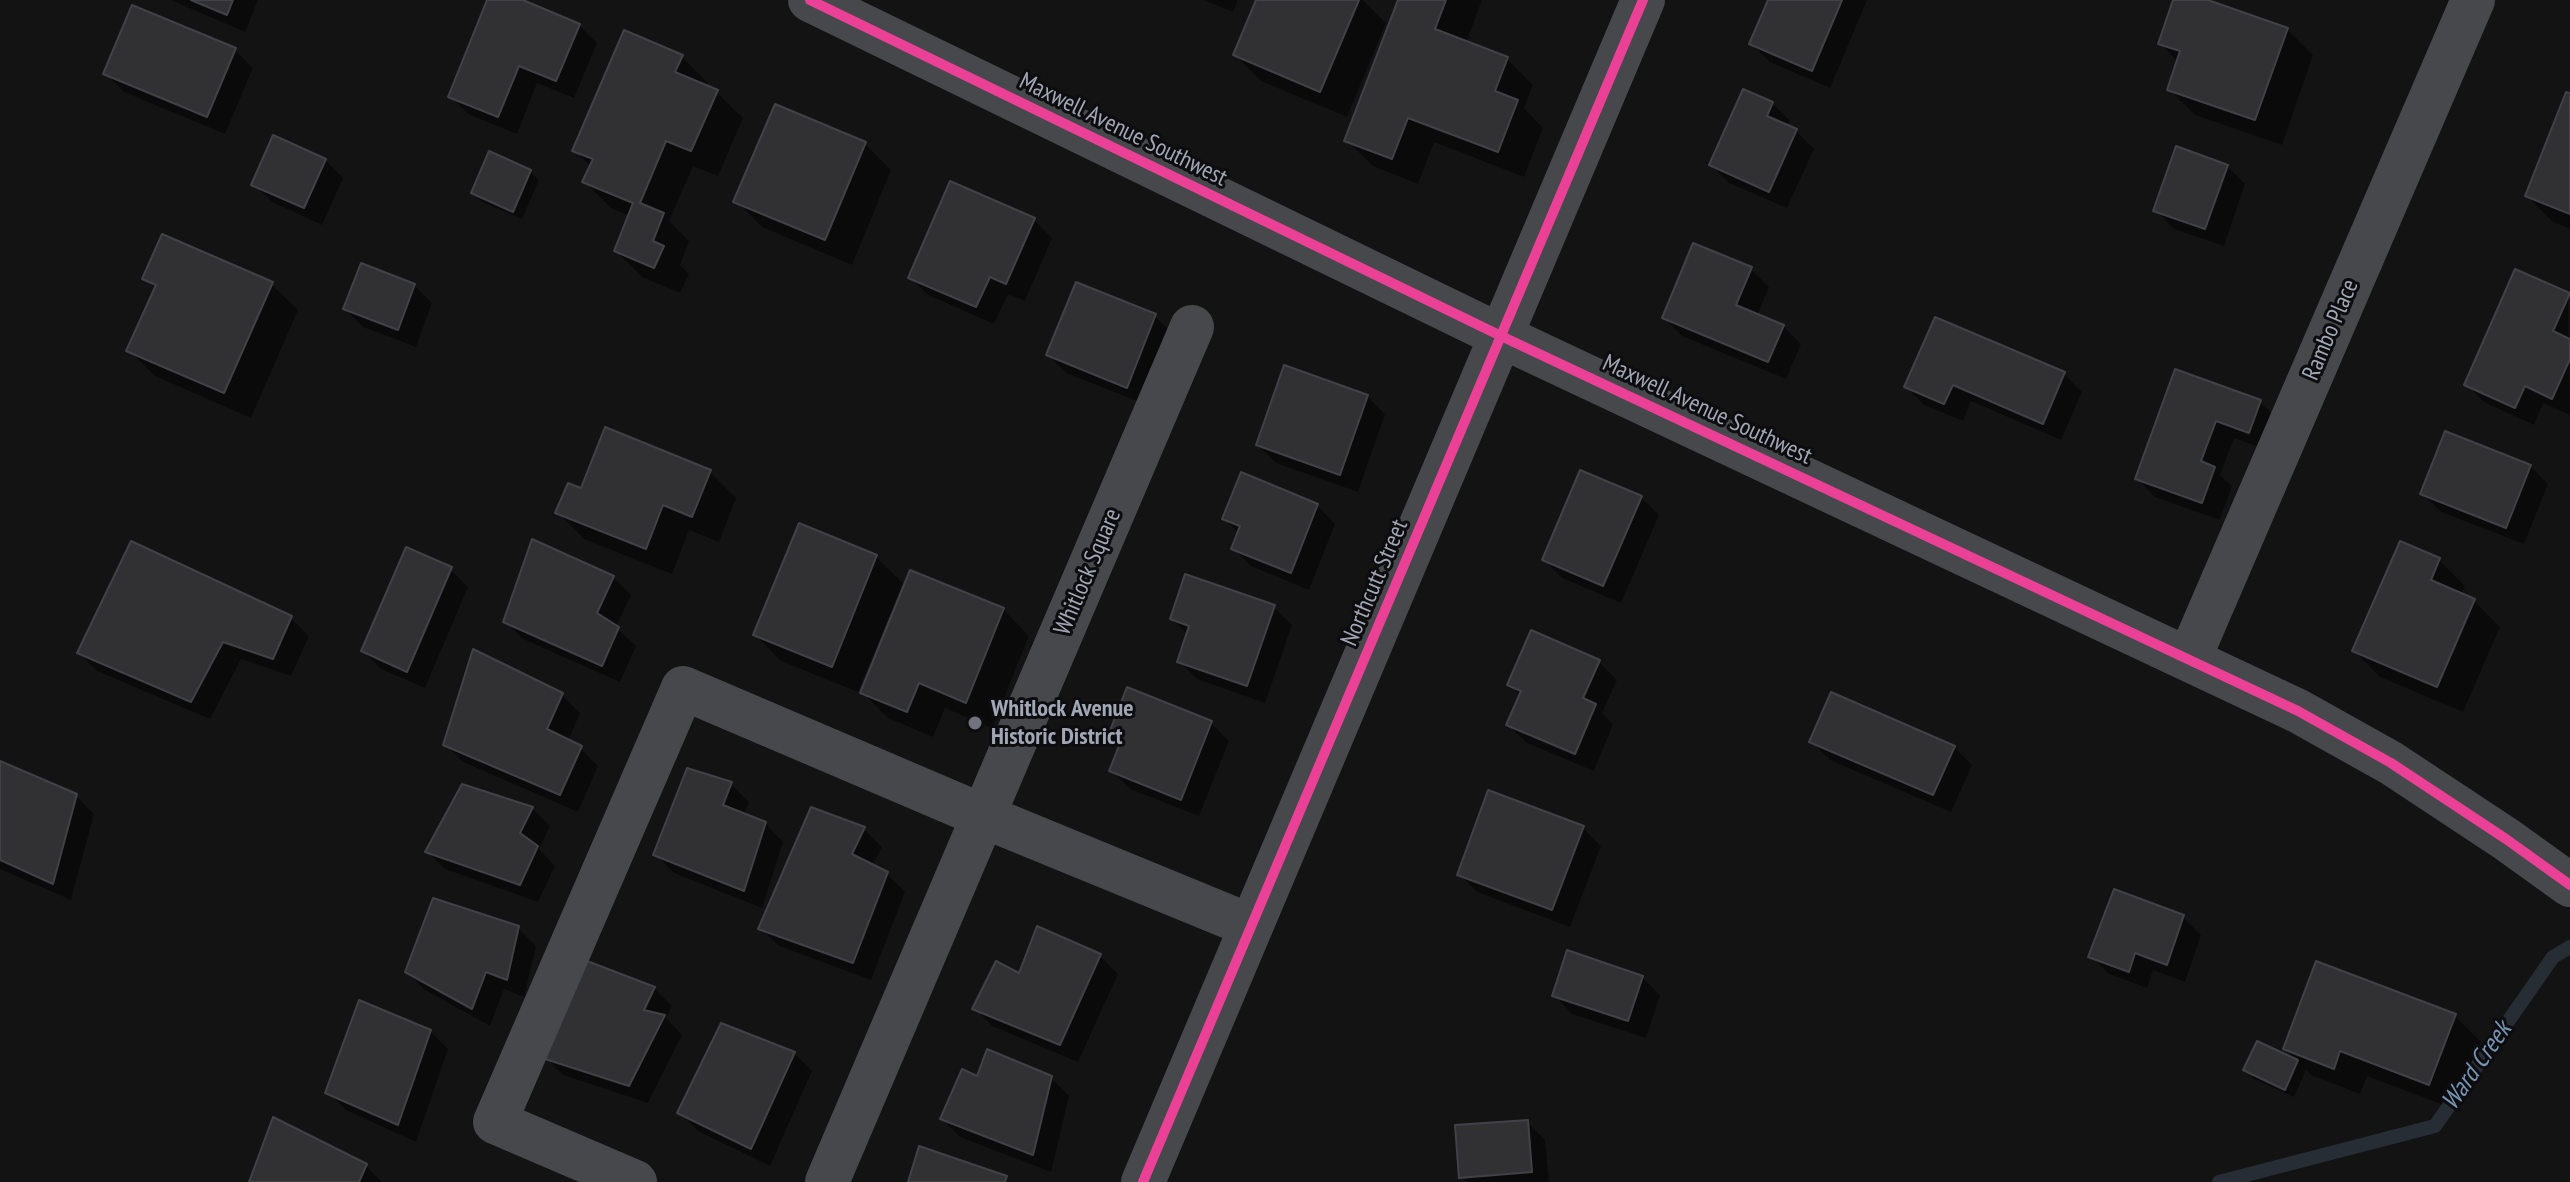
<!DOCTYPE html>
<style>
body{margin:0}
canvas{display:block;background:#131313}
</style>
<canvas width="2570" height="1182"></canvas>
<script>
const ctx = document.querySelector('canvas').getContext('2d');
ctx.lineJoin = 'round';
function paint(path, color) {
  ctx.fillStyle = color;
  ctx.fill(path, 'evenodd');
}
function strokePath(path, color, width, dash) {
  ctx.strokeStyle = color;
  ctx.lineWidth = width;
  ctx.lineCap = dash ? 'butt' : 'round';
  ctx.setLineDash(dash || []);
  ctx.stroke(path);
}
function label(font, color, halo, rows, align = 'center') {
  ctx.font = font + ' "PT Sans Narrow",sans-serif';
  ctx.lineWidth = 6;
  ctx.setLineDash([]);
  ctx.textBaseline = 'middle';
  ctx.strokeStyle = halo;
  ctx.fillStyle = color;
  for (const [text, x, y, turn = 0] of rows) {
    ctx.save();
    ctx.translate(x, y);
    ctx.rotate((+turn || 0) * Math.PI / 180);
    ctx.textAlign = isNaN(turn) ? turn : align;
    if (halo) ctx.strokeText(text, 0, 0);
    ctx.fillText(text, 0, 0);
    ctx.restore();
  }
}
paint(new Path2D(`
 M 171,0 L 258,0 L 245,32 Z
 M 489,0 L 518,0 L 579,25 L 597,43 L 574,98 L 537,83 L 517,134 L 468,114 L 450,96 Z
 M 1203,0 L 1238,0 L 1233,12 Z
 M 1258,0 L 1363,0 L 1386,23 L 1347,117 L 1261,81 L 1235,55 Z
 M 1400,0 L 1482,0 L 1466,43 L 1507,59 L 1533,85 L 1524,108 L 1543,128 L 1524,177 L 1434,142 L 1418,184 L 1373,166 L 1346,140 Z
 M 1770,0 L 1867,0 L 1830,88 L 1770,62 L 1751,44 Z
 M 2176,0 L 2202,0 L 2287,29 L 2313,55 L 2282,145 L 2195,115 L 2169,89 L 2178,62 L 2160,43 Z
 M 235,50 L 253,68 L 225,134 L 124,92 L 106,74 Z
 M 682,57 L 708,83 L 706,88 L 716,92 L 743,118 L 718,176 L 693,166 L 669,221 L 689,241 L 680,265 L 689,274 L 680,293 L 642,277 L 616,251 L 630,216 L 611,208 L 585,182 L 591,167 L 575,151 Z
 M 2570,96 L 2570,229 L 2553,222 L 2527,196 Z
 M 1772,103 L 1790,121 L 1787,127 L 1796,131 L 1814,149 L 1787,208 L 1729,183 L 1711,165 Z
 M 776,107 L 865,144 L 891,170 L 852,265 L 762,227 L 736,201 Z
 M 325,160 L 343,178 L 322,225 L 272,202 L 254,184 Z
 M 2227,166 L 2245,184 L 2224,246 L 2174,229 L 2156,211 Z
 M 530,171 L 539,180 L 522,219 L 482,202 L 474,193 Z
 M 1034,220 L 1052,238 L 1025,301 L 1008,294 L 994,324 L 928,295 L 910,277 Z
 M 1751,269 L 1769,287 L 1757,316 L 1783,326 L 1801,344 L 1786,379 L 1682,336 L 1664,318 Z
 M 145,278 L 271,284 L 298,310 L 251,418 L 155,376 L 129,350 L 156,289 Z
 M 414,285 L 432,303 L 416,347 L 363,327 L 345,309 Z
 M 2568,295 L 2570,415 L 2543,403 L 2534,425 L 2484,402 L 2466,384 Z
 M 1155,316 L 1173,334 L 1145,404 L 1066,373 L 1048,355 Z
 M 2176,371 L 2260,402 L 2278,420 L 2267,450 L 2234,438 L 2220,475 L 2232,486 L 2220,520 L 2155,497 L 2137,479 Z
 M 2064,374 L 2082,392 L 2061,440 L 1971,401 L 1963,421 L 1924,405 L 1906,387 Z
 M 1367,396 L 1385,414 L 1358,492 L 1276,463 L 1258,445 Z
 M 2530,466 L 2548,484 L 2524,544 L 2441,512 L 2423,494 Z
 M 710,472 L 736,498 L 719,542 L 689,530 L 672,574 L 584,539 L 558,513 L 582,490 Z
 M 1641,497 L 1659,515 L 1621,603 L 1562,578 L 1544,560 Z
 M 1317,505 L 1335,524 L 1309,590 L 1251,566 L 1233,548 L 1239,533 L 1224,519 Z
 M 800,526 L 876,557 L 903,583 L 858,692 L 781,661 L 755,635 Z
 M 2439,560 L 2465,586 L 2461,595 L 2474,601 L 2500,627 L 2463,712 L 2380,677 L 2354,651 Z
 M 450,569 L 468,587 L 425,688 L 381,669 L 363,651 Z
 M 613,577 L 631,595 L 616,627 L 636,646 L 620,682 L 523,639 L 505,621 Z
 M 1273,607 L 1292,625 L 1265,703 L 1197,679 L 1179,661 L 1188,635 L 1172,619 Z
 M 1003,609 L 1029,636 L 992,728 L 945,708 L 933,737 L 888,718 L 862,692 Z
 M 291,618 L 309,636 L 291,676 L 241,659 L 210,719 L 97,671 L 79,653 Z
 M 1599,662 L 1617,680 L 1602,713 L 1613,724 L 1594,771 L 1527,743 L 1508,725 L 1521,696 L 1510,684 Z
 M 1128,690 L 1211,723 L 1229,741 L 1199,816 L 1130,789 L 1112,771 L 1122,744 L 1111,732 Z
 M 562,695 L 580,713 L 568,741 L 580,748 L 598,766 L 578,812 L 463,762 L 445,744 Z
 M 1812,742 L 1954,747 L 1972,765 L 1951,812 L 1830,760 Z
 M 0,763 L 76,796 L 94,814 L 71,900 L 0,869 Z
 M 731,784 L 749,802 L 744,815 L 765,823 L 783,842 L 762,908 L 674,873 L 656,855 Z
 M 532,808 L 550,826 L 539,849 L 555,866 L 538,902 L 445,869 L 427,851 Z
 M 1583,828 L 1601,846 L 1570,927 L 1477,892 L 1459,874 Z
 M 864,829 L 882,847 L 872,866 L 887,874 L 905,892 L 871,980 L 779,946 L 761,929 Z
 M 2115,892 L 2183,917 L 2201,935 L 2185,982 L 2153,970 L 2147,988 L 2109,974 L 2091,956 Z
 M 518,928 L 536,946 L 524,997 L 504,989 L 490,1026 L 425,990 L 407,972 Z
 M 1100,956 L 1118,974 L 1078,1062 L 992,1026 L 975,1008 L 1020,976 Z
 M 1642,977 L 1660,995 L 1646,1038 L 1572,1014 L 1554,995 Z
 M 654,988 L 672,1006 L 666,1018 L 682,1035 L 648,1103 L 563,1075 L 545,1057 Z
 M 2455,1016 L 2481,1042 L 2456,1110 L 2367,1076 L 2360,1094 L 2311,1075 L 2306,1070 L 2294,1097 L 2254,1079 L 2246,1070 L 2258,1044 L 2298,1062 L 2285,1049 Z
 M 430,1031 L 448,1049 L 416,1142 L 346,1110 L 328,1092 Z
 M 794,1053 L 812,1071 L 770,1166 L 698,1131 L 680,1113 Z
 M 978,1078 L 1051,1078 L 1069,1096 L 1051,1172 L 960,1137 L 942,1119 Z
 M 1527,1122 L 1545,1140 L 1549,1182 L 1466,1182 L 1461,1177 Z
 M 366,1166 L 382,1182 L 251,1182 Z`), '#0007');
strokePath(new Path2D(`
 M 2219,1182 L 2435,1126 L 2553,957 L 2570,947`), '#262d35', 14);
const building = new Path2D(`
 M 191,0 L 233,0 L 227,15 Z
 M 487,0 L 523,0 L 580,24 L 556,81 L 519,66 L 498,117 L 448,97 Z
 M 1256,0 L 1359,0 L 1320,92 L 1233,55 Z
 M 1398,0 L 1446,0 L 1435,29 L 1508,57 L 1495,91 L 1518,100 L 1498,152 L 1408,118 L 1392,159 L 1344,141 Z
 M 1768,0 L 1842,0 L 1812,71 L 1749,44 Z
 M 2173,0 L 2208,0 L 2288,28 L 2255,120 L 2167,90 L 2180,51 L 2158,44 Z
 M 132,5 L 236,48 L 207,117 L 103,74 Z
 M 624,30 L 683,55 L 675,72 L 718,90 L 691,151 L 666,141 L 640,203 L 664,213 L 653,241 L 664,246 L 654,268 L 614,251 L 633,203 L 582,182 L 593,159 L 572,151 Z
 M 1743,89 L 1773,102 L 1767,116 L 1797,129 L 1769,192 L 1709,165 Z
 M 2566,92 L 2570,93 L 2570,214 L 2525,196 Z
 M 775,104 L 866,142 L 825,240 L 733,202 Z
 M 273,135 L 326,159 L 304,208 L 251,185 Z
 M 2176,146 L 2228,165 L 2205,229 L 2153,211 Z
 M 489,151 L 531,170 L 513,212 L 471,193 Z
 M 950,181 L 1035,218 L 1006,284 L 990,277 L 976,307 L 908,278 Z
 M 162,234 L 273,282 L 224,393 L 126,351 L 156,285 L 142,279 Z
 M 1693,243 L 1752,267 L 1736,305 L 1784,325 L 1768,362 L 1662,318 Z
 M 361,263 L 415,284 L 398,330 L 343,309 Z
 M 2515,269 L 2570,293 L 2553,331 L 2570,339 L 2570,359 L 2552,399 L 2525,386 L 2515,408 L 2464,385 Z
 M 1076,282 L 1156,314 L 1127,388 L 1046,355 Z
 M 1935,317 L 2065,372 L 2043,424 L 1953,385 L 1944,404 L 1904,387 Z
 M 1284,365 L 1368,395 L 1340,475 L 1256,445 Z
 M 2175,369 L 2261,400 L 2249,433 L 2216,421 L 2201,461 L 2215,467 L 2202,503 L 2135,479 Z
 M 605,427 L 711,470 L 692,517 L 663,505 L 646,549 L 555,513 L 568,483 L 581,488 Z
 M 2445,431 L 2531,465 L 2506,528 L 2420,494 Z
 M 1580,470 L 1642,496 L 1603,586 L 1542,560 Z
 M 1241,472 L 1318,504 L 1291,573 L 1231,549 L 1240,526 L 1222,519 Z
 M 799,523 L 877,555 L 832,667 L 753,635 Z
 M 532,539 L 614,576 L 597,613 L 619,627 L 602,666 L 503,622 Z
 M 131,541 L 292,616 L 273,659 L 223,642 L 191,702 L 77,653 Z
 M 2400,541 L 2440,558 L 2431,580 L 2475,599 L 2437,687 L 2352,651 Z
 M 406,547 L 452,567 L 407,672 L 361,651 Z
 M 910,570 L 1004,608 L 966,703 L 919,683 L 907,712 L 860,693 Z
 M 1185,574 L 1275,605 L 1247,686 L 1177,662 L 1189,626 L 1170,619 Z
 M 1531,630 L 1600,660 L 1583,698 L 1596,704 L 1575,754 L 1506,725 L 1521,691 L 1507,685 Z
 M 473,649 L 563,693 L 547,729 L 582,746 L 560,795 L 443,745 Z
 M 1127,687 L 1212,721 L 1181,800 L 1109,771 L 1122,738 L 1109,733 Z
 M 1831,692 L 1955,746 L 1933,795 L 1809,742 Z
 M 0,761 L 77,794 L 53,884 L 0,860 Z
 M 687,768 L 732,782 L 723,805 L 766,822 L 744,891 L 653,855 Z
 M 462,784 L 533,807 L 520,833 L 538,846 L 520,885 L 425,852 Z
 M 1488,790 L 1584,826 L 1552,910 L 1457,875 Z
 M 811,807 L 865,827 L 852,854 L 888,872 L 853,963 L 758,929 Z
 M 2114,889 L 2184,915 L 2167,965 L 2135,953 L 2129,972 L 2088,957 Z
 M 433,898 L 519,926 L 507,980 L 486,972 L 472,1009 L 405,972 Z
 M 1037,926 L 1101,954 L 1060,1045 L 972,1009 L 996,961 L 1019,973 Z
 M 1567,950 L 1643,976 L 1628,1021 L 1552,996 Z
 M 587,961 L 655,987 L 644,1010 L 665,1015 L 629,1086 L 542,1058 Z
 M 2316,961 L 2456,1014 L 2429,1085 L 2340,1051 L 2334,1069 L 2283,1049 Z
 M 359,1000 L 431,1030 L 398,1125 L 325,1093 Z
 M 721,1023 L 795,1052 L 751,1149 L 677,1113 Z
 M 2257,1041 L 2298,1060 L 2285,1090 L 2243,1070 Z
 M 987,1049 L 1052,1076 L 1033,1155 L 940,1119 L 962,1069 L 977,1076 Z
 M 273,1117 L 367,1164 L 359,1182 L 249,1182 Z
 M 1528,1120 L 1532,1172 L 1459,1178 L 1455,1125 Z
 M 919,1146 L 1007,1176 L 1005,1182 L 908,1182 Z`);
paint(building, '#313133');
strokePath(building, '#414247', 2);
strokePath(new Path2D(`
 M 810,0 L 1501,336 L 2298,711 L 2391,763 L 2506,839 L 2570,885
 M 2189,659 L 2473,0
 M 635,1182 L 495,1122 L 683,688 L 983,816 L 1251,926
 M 827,1182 L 1192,327
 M 1143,1182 L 1643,0`), '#47484c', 44);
strokePath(new Path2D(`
 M 810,0 L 1501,336 L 2298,711 L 2391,763 L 2506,839 L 2570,885
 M 1143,1182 L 1643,0`), '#ea4096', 10);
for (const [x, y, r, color] of [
 [975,723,8,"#70737d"]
]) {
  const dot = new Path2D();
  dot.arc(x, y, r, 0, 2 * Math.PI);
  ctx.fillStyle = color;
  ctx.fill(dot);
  strokePath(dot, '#0d0d0f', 3);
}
label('24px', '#a2a7b6', '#0d0d0f', [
 ["Maxwell Avenue Southwest",1123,130,26],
 ["Rambo Place",2331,330,-67],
 ["Maxwell Avenue Southwest",1707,410,25],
 ["Whitlock Square",1088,572,-67],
 ["Northcutt Street",1375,583,-67]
]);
label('bold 24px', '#a2a7b6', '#0d0d0f', [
 ["Whitlock Avenue",991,709],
 ["Historic District",991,737]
], 'left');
label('italic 26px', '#7694b4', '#0d0d0f', [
 ["Ward Creek",2477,1066,-55]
]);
</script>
